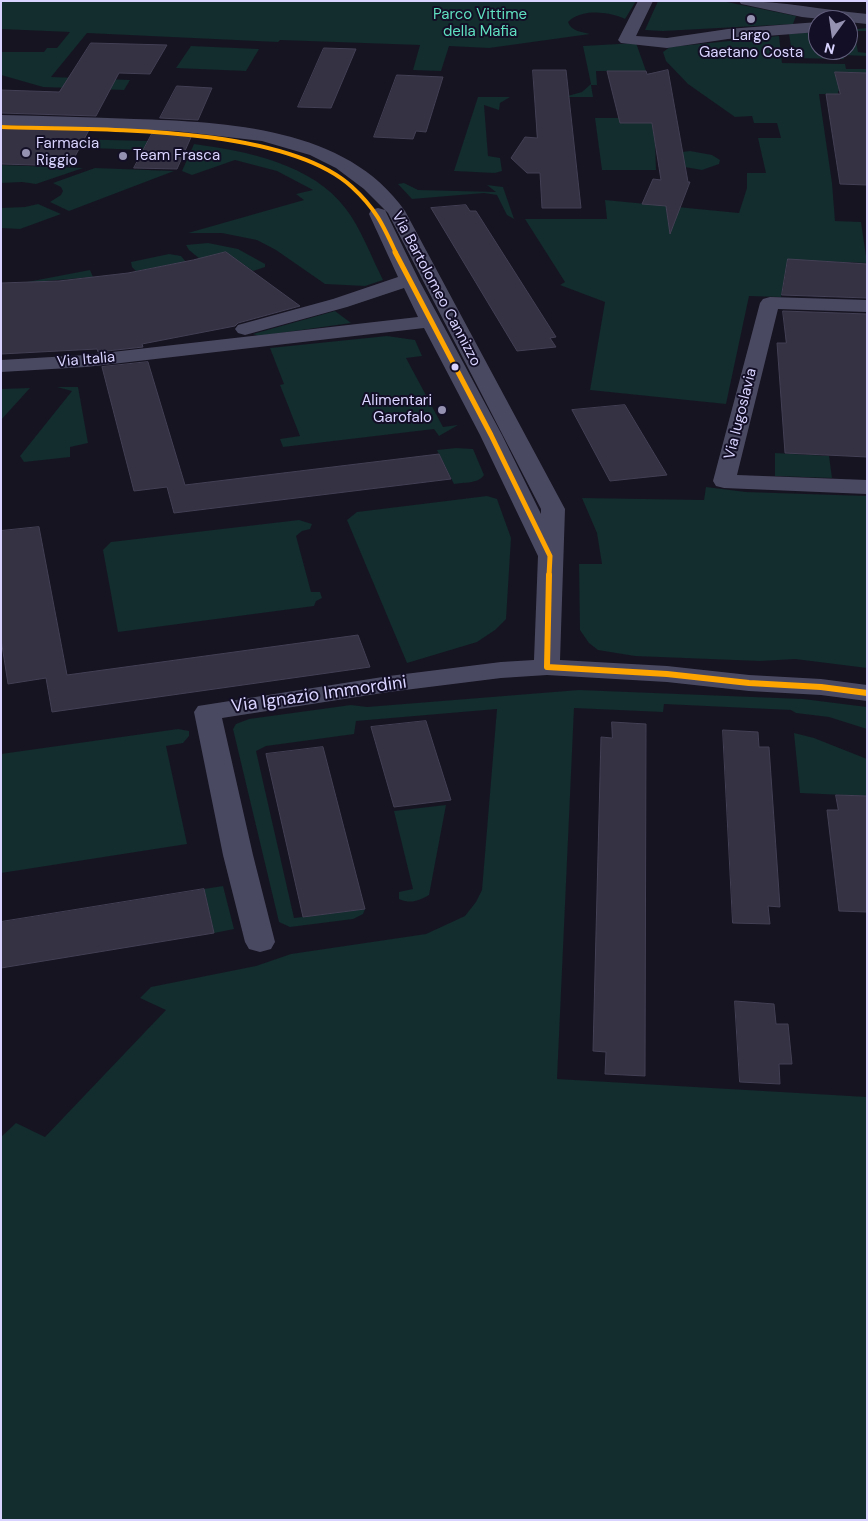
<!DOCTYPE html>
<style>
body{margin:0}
#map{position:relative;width:868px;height:1521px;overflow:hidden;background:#161421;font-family:"DM Sans",sans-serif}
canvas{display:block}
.frame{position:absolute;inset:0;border:2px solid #d9d4ff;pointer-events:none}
.north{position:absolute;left:808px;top:10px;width:50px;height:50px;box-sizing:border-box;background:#130f26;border:1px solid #625e7d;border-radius:50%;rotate:194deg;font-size:14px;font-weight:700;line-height:20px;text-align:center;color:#d9d4ff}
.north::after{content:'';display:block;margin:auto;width:18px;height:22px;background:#9591b1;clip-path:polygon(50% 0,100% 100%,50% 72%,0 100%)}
</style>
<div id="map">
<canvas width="868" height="1521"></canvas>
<div class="frame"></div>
<div class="north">N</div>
</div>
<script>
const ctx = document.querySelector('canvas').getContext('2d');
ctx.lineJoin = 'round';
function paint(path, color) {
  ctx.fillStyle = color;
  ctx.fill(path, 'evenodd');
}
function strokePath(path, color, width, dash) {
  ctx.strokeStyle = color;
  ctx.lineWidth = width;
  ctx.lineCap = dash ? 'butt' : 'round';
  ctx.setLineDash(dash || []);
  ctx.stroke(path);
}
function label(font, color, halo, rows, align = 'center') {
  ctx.font = font + ' "DM Sans",sans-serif';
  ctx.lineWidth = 4;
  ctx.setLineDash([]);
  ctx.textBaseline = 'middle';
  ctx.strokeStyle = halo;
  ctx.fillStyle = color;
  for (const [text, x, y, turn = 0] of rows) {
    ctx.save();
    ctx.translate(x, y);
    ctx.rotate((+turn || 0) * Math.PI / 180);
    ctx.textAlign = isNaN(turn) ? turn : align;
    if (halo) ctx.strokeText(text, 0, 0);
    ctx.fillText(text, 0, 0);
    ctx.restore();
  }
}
paint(new Path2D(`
 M 1,1 L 636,1 L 625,19 C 609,12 582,8 568,22 C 571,31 582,32 590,34 L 489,48 L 449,46 L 441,71 L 413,70 L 420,45 L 280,40 L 278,42 L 87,33 L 51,77 L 130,80 L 124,90 L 43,87 L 1,75 L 1,52 L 44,52 L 47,48 L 57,48 L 70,32 L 1,29 Z
 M 658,1 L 722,1 L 796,16 L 793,24 L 663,31 L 645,30 Z
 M 867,28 L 867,31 L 854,31 L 858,52 L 867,53 L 867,56 L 843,55 L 844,59 L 793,58 L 789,34 L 818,32 L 818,50 L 848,50 L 848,30 Z
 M 779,36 L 782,63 L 845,64 L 846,69 L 867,69 L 867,73 L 836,72 L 849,91 L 838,91 L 838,94 L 819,94 L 832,183 L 835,221 L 861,222 L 867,263 L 788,260 L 781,297 L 749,296 L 726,404 L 590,390 L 605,302 L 560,285 L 565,282 L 525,219 L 607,219 L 605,200 L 739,213 L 747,188 L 747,173 L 766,173 L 758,138 L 781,138 L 777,123 L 754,123 L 752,116 L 735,117 L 688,84 L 666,61 L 663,52 L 670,47 Z
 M 636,43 L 646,71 L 596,71 L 597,85 L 591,85 L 593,97 L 564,97 L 582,92 L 591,84 L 583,46 Z
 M 191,46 L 259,49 L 246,71 L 176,68 Z
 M 478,97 L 510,97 L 500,103 L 499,110 L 484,105 L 488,156 L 500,158 L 502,171 L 495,173 L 454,171 Z
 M 595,118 L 619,118 L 620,123 L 635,123 L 651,118 L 655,141 L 656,170 L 602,170 Z
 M 69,139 L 148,141 L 144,150 L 64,147 Z
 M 194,144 C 246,151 313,164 346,209 C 360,227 372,258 383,280 L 365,286 L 325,284 L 276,250 L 257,240 L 222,233 L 188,233 L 304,200 L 296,194 L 313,190 L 277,171 L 235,160 L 192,175 L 182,171 Z
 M 690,151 L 712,155 L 720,160 L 719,164 L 702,170 L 679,166 L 682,152 Z
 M 1,165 L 83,168 L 36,184 L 22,182 L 1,183 Z
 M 95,168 L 174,171 L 69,211 L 50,202 L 61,195 L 63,191 L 61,187 L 53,183 Z
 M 404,183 L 418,190 L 496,192 L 487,185 L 503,187 L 514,219 L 507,215 L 497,195 L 484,193 L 412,199 L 398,184 Z
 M 38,204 L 61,214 L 20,229 L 1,228 L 1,208 L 25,207 Z
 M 208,243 L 238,249 L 265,264 L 265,267 L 253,271 L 225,252 L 200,259 L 189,250 L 186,245 Z
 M 169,254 L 181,256 L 186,262 L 136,271 L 132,267 L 131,262 Z
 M 90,270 L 93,277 L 22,283 Z
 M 335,311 L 351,323 L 259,336 L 253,334 Z
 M 387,336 L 415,340 L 422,356 L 406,358 L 443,427 L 458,425 L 439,436 L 434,429 L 283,447 L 280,439 L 300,436 L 280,385 L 284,384 L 270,348 Z
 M 57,387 L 78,387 L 88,443 L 70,447 L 70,457 L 24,462 L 20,456 L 72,391 Z
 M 30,388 L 1,420 L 1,389 Z
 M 456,448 L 473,449 L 484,475 C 478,484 464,482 454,484 L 437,450 Z
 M 775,453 L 829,456 L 832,478 L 775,476 Z
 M 706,487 L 746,492 L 867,496 L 867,668 L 795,659 L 760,661 L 635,656 L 598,650 L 589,643 L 580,630 L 579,564 L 602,564 L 597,533 L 582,498 L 704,500 Z
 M 487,496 L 497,499 L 511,538 L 506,619 L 495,630 L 477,642 L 407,663 L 347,520 L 357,512 Z
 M 299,520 L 312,524 L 310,529 L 302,531 L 296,536 L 311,592 L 320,592 L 322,598 L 316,601 L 314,606 L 118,632 L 103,550 L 111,542 Z
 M 579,690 L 803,699 L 867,707 L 867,729 L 829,717 L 796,713 L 791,710 L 664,704 L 663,712 L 574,708 L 557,1079 L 867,1097 L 867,1520 L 1,1520 L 1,1137 L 16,1123 L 45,1137 L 166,1010 L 140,998 L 151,987 L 256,966 L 291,954 L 426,934 L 465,916 L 476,902 L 482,890 L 497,709 L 356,721 L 354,734 L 266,746 L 256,751 L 294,918 L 365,909 L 363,914 L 353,919 L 290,927 L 279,922 L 233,729 L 236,724 L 249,719 L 351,705 L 367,707 Z
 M 178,729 L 189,731 L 189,736 L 183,743 L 166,746 L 187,844 L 1,873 L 1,754 Z
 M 794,733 L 814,738 L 867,759 L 867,796 L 800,793 Z
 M 446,805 L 429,895 C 418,901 411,904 399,899 L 399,892 L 413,889 L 394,811 Z
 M 223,886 L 234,929 L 214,933 L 204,889 Z`), '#132c2d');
const building = new Path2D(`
 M 91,43 L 167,45 L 150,74 L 119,73 L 96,116 L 1,113 L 1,90 L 59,92 Z
 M 324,48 L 356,49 L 331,108 L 298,107 Z
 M 533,70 L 566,70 L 581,208 L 542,208 L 540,173 L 527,173 L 511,158 L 525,137 L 537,138 Z
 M 668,70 L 688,182 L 690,182 L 670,234 L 666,206 L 642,204 L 653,179 L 661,180 L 652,123 L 620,123 L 607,71 L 646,71 L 647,74 Z
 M 835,72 L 867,73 L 867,185 L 840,184 L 826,94 L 840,94 Z
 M 397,75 L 443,77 L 426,132 L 416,131 L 413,139 L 374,137 Z
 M 177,86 L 212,88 L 198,120 L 160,118 Z
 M 1,127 L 89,130 L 70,166 L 1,164 Z
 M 153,132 L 192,135 L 177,169 L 134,168 Z
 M 466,205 L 470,211 L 476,211 L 556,337 L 550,338 L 556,347 L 517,351 L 431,208 Z
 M 226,252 L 300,306 L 238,323 L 235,326 L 142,344 L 143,347 L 98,352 L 97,349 L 1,354 L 1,283 L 59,281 L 128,273 L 193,260 Z
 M 788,259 L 867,264 L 867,298 L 782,295 Z
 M 783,311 L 867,314 L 867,457 L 785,453 L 777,343 L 786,343 Z
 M 148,362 L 185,485 L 439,454 L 451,479 L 174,513 L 167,487 L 134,491 L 102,367 Z
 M 625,405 L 667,475 L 610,481 L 572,410 Z
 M 39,527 L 67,675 L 358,635 L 370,667 L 52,712 L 46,678 L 8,684 L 1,639 L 1,531 Z
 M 426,721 L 451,800 L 394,807 L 371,727 Z
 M 612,722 L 646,724 L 645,1076 L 605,1074 L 606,1052 L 593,1051 L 601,737 L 612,738 Z
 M 723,730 L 758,732 L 759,747 L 769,747 L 780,907 L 768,906 L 770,924 L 733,923 Z
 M 323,747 L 365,909 L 303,917 L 266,754 Z
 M 836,795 L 867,796 L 867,912 L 839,911 L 827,810 L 838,810 Z
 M 204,889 L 214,933 L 1,968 L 1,922 Z
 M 735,1001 L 774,1004 L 776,1024 L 788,1024 L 792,1064 L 779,1064 L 780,1084 L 740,1082 Z`);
paint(building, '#343243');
strokePath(building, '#433f54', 1);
paint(new Path2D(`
 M 638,1 L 653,1 L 636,36 L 667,38 L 728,29 L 818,22 L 818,32 L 728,39 L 667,48 L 621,43 L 618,40 Z
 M 739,1 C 782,1 824,10 867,14 L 867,24 L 802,17 L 746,5 L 741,4 Z
 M 1,115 C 46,116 90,117 134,119 C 226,122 347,127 405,211 L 565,509 L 560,660 L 667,666 L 749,675 L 821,679 L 867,685 L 867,701 L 821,695 L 749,691 L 667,682 L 547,675 L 501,678 L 389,692 L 222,718 L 253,855 L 275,942 L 271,949 L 260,952 L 249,949 L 245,942 L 223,855 L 194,712 L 198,706 L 389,676 L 501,662 L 534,660 L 538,556 L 480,435 L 424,328 L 86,367 L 1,372 L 1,360 L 86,355 L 418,317 L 404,288 L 347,307 L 245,335 L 238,333 L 235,329 L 238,325 L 333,299 L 398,277 L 369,214 L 371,210 L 378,208 L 385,210 L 419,280 L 502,435 L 541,514 L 541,509 L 388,213 L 364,189 L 336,168 L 310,155 L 262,141 L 175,131 L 1,125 Z
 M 770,297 L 867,300 L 867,312 L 778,309 L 737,475 L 867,480 L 867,494 L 724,488 L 716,486 L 713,481 L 760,303 L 763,299 Z`), '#4a4962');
strokePath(new Path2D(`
 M 1,127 C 92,130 283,124 352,187 C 376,209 383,225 396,253`), '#ffa500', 4);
strokePath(new Path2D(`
 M 395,252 L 491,435 L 550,556 L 549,576`), '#ffa500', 5);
strokePath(new Path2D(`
 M 549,575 L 547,667 L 667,674 L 749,683 L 821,687 L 867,693`), '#ffa500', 6);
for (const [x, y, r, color] of [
 [751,19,5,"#9591b1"],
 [26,153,5,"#9591b1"],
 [123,156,5,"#9591b1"],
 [455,367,4.5,"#d9d4ff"],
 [442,410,5,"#9591b1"]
]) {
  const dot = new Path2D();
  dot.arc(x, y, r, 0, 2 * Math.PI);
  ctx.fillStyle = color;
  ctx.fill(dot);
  strokePath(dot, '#130f26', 2);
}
label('15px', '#5fe0c0', '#130f26', [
 ["Parco Vittime",480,15],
 ["della Mafia",480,32]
]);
label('15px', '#d9d4ff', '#130f26', [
 ["Largo",751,36,"center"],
 ["Gaetano Costa",751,53,"center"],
 ["Farmacia",36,144],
 ["Riggio",36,161],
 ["Team Frasca",133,156],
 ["Alimentari",432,401,"right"],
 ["Garofalo",432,418,"right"]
], 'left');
label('15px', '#d9d4ff', '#130f26', [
 ["Via Bartolomeo Cannizzo",436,289,62],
 ["Via Italia",86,360,-5],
 ["Via Iugoslavia",741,414,-76]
]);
label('18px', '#d9d4ff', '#130f26', [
 ["Via Ignazio Immordini",319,695,-8]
]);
</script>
